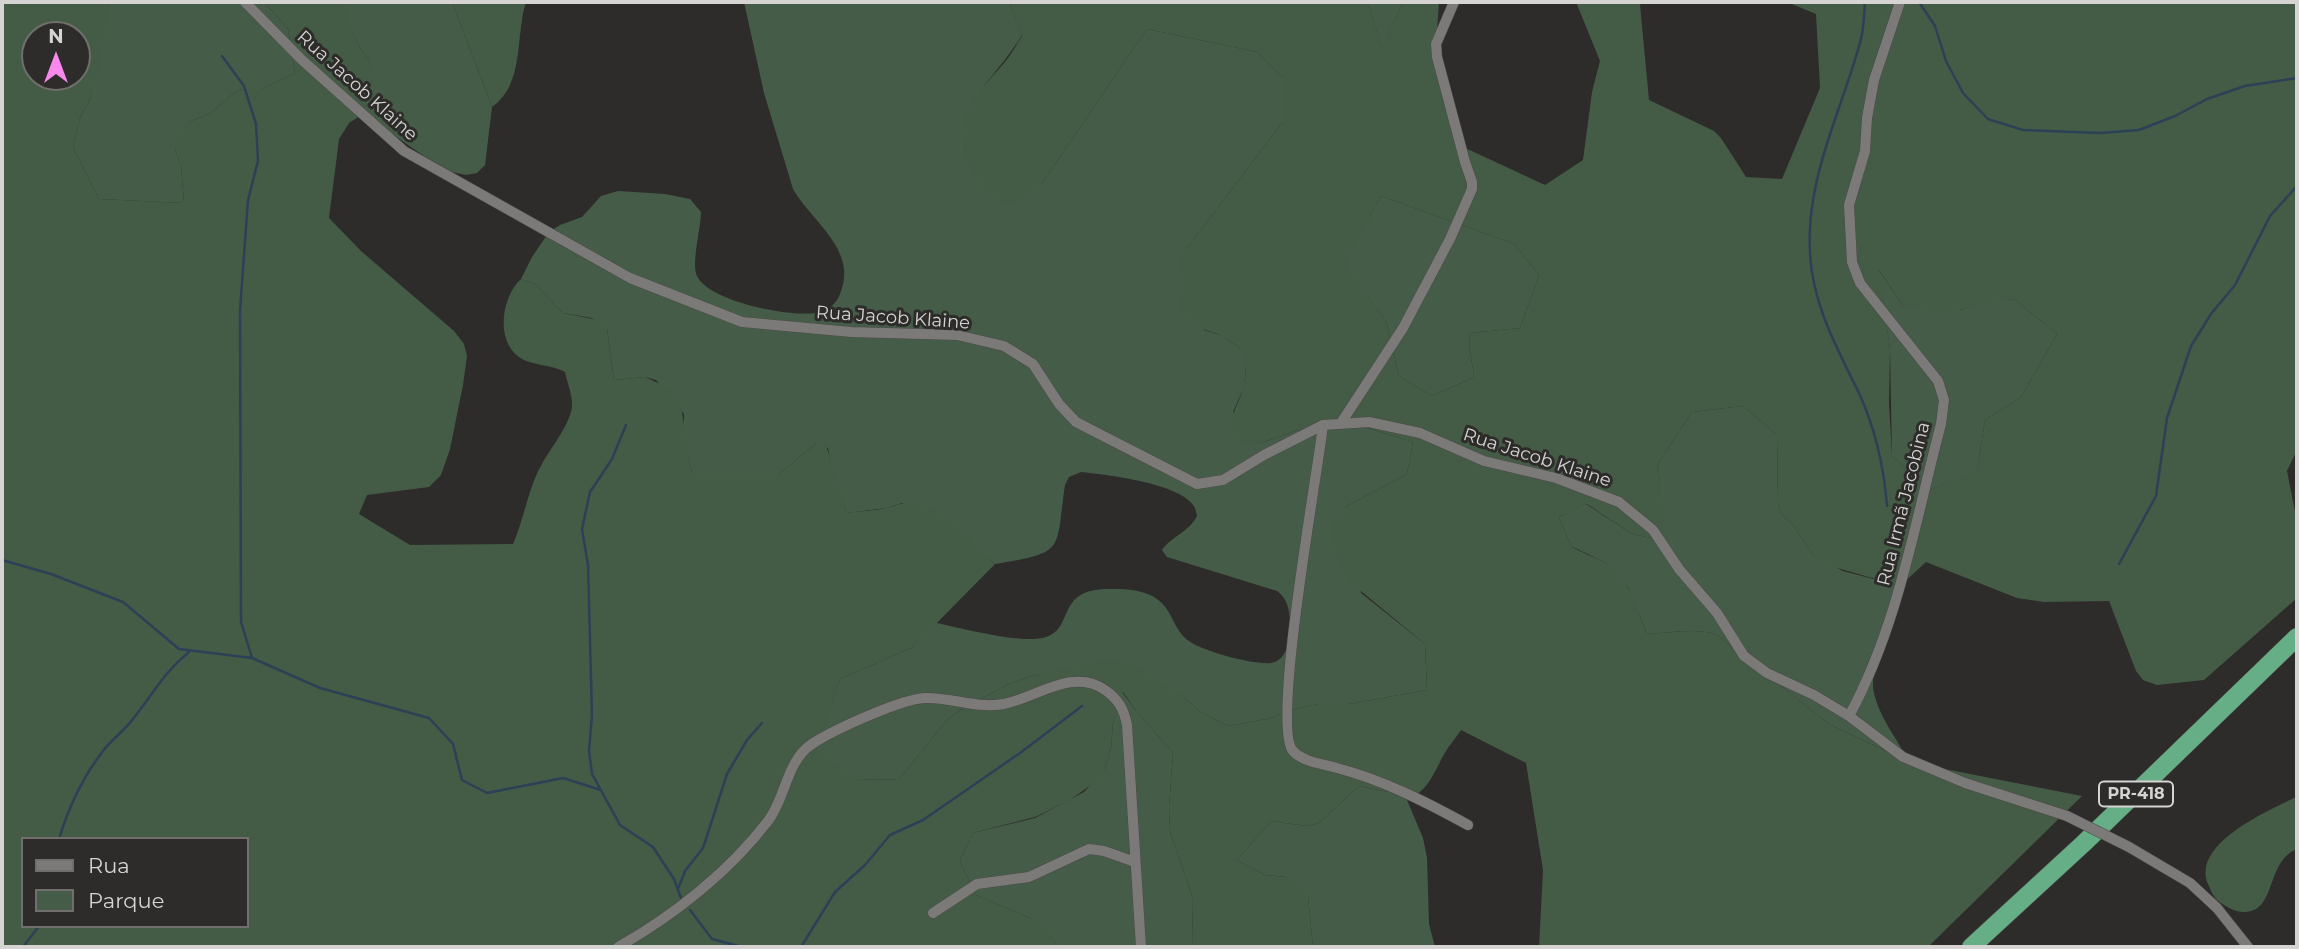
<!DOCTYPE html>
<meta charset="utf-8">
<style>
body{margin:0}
#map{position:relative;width:2299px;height:949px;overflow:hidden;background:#2d2c2a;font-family:Montserrat,sans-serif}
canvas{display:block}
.frame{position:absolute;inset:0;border:4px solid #d5d4d2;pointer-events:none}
.legend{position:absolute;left:21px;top:837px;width:228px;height:91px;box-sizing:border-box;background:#2d2c2a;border:2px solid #706f6d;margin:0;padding:9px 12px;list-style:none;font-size:21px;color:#d5d4d2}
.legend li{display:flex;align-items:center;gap:14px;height:35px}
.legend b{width:35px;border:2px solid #706f6d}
.north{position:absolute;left:21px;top:21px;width:70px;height:70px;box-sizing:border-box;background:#2d2c2a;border:2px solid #706f6d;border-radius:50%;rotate:0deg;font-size:19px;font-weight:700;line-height:28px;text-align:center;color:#d5d4d2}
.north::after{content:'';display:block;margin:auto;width:24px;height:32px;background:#f888eb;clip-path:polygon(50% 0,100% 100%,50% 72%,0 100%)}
</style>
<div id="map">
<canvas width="2299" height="949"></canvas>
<div class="frame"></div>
<ul class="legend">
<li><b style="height:9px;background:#7c7a78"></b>Rua</li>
<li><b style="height:19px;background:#455d48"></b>Parque</li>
</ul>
<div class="north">N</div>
</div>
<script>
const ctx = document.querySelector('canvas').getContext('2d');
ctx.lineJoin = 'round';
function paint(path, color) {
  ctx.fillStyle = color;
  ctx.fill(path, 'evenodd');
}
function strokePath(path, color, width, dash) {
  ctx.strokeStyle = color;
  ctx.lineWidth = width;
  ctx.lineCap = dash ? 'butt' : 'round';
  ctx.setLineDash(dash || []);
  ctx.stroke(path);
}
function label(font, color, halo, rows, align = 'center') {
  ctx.font = font + ' Montserrat,sans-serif';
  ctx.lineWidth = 6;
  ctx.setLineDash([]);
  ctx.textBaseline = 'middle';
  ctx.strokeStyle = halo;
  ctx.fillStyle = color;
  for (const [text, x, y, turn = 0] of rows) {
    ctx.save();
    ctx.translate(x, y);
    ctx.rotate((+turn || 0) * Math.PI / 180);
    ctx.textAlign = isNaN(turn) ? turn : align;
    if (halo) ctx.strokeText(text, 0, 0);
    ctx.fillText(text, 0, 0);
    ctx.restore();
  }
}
paint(new Path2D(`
 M 109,2 L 264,2 L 288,29 L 295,73 L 261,89 L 243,89 L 234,93 L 210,113 L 189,122 L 175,149 L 181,166 L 184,203 L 99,199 L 73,147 L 80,118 L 91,97 Z
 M 350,2 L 452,2 L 492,107 L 485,165 L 477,173 L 466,175 L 452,172 L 424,156 L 363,114 L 369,60 L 360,48 L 343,12 Z
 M 744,2 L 1009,2 L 1022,35 C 986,94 932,118 986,191 L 1041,185 L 1147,29 L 1257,52 L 1282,77 L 1282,123 L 1186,249 L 1204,330 L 1223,336 L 1247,354 L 1244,387 L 1233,412 L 1261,443 L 1296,431 L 1344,421 L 1413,442 L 1407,474 L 1345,507 L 1361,593 L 1425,644 L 1427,690 L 1349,704 L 1318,704 L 1299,708 L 1266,719 L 1228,726 L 1199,711 L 1183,696 L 1057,672 L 1033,675 L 1009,684 L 963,708 L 947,720 L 899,779 L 855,780 L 815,750 L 840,679 L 911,648 L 936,623 C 961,628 1024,645 1046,637 C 1076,627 1054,587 1113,589 C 1132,589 1154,591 1166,608 C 1173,618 1176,630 1186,639 C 1200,651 1253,665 1271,663 C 1294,660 1294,613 1284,598 C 1284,598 1278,591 1277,591 L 1167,557 L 1162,550 C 1172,536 1188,533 1197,516 C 1196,513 1196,509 1194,506 C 1179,483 1108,475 1081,472 L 1069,477 L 1065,485 C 1055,552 1067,552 995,564 L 961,532 L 931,509 L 902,503 L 886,508 L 847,513 L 832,470 L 828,448 L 816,443 L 779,474 L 692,474 L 684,431 L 684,414 L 656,380 L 645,377 L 614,380 L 607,328 L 592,318 L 563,313 L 535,284 L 521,279 L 532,257 L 549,232 L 560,225 L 582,217 L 601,196 L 618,191 L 665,194 L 690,199 L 701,212 C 701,228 691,263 697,276 C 709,302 795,319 821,312 C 830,309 837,302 840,294 C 859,251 812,222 793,189 L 764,93 Z
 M 1368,2 L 1403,2 L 1382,49 Z
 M 1381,196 L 1514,244 L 1539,275 L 1520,328 L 1470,333 C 1467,346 1473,363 1474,377 L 1432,396 L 1399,376 L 1386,321 L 1343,264 Z
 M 1878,269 L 1903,306 L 1960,310 L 1993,301 L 2014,299 L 2057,334 L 2021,397 L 1985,420 L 1977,471 L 1930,490 L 1892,456 L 1890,349 Z
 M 1743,406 L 1777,435 L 1778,505 L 1782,515 L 1793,525 L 1813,555 L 1843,571 L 1900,586 C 1892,612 1868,668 1874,693 C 1879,717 1898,740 1909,762 L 1829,724 L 1716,634 C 1693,628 1671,633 1647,634 L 1628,587 L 1606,563 L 1571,546 L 1559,517 L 1586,504 L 1632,534 L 1651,538 L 1664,530 L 1658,464 L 1692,412 Z
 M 1122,692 L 1137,712 L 1173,753 L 1169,807 L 1170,832 L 1193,899 L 1192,947 L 1059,947 L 1040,924 L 1028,917 L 976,895 L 960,861 L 973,833 L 1035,818 L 1084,792 L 1105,769 L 1111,749 L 1113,723 Z
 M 1359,786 L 1389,792 L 1407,800 L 1423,838 L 1427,858 L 1429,924 L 1435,947 L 1313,947 L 1308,896 L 1286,877 L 1265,875 L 1237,860 L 1271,821 L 1306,826 L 1319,823 Z`), '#455d48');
paint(new Path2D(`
 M 2,2 L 109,2 L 98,73 L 91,97 L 80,118 L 73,147 L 99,199 L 184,203 L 181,166 L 175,149 L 175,133 L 189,122 L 210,113 L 234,93 L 243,89 L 261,89 L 295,73 L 288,29 L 264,2 L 350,2 L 344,12 L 360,48 L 369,60 L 376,79 L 371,99 L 363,114 L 349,123 L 339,139 L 329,218 L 361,251 L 454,331 L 464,344 L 467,356 L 463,385 L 450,449 L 441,475 L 429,487 L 367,495 L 359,514 L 410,545 L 513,544 C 525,517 528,487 543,462 C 551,448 573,420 572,404 C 572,394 567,382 565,372 C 551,364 531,366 519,357 C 495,340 502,296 521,279 L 535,284 L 563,313 L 603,321 L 607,328 L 614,380 L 645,377 L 669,388 L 680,400 L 692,474 L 779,474 L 816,443 L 825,442 L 847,513 C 859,511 873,511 885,508 C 896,506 905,501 917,503 C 941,508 978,547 995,564 L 922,638 L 911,648 L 840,679 L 816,750 L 856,780 L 899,779 L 947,720 L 963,708 L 1009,684 L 1033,675 L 1100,661 L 1118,660 L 1138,667 L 1183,696 L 1199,711 L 1228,726 L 1266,719 L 1299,708 L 1318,704 L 1349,704 L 1427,690 L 1425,644 L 1350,582 L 1336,557 L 1333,533 L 1335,520 L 1345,507 L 1407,474 L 1413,442 L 1344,421 L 1296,431 L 1261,443 L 1251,445 L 1236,441 C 1225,419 1238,408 1243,388 C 1246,377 1246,364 1246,354 C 1239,348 1232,342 1224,337 C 1215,332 1203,331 1194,324 C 1171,307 1176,272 1186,249 L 1282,123 L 1282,77 L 1257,52 L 1147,29 L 1041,185 C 1035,191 1028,199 1020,202 C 983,212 955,150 964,120 C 971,97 989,81 1004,63 C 1011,55 1016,45 1022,36 L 1009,2 L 1368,2 L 1382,48 L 1403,2 L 1439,2 L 1436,44 L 1461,146 L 1545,185 L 1583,160 L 1592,92 L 1600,61 L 1576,2 L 1643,2 L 1640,5 L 1649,100 L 1714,131 L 1721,138 L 1746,177 L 1782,179 L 1820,88 L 1816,14 L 1787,2 L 2297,2 L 2297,450 L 2287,471 L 2297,522 L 2297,598 L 2204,680 L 2157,685 L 2143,680 L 2136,671 L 2109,601 L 2044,602 L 2017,598 L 1926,562 L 1900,586 L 1827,565 L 1813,555 L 1793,525 L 1782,515 L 1778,505 L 1777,435 L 1743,406 L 1692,412 L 1658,464 L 1665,530 L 1651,538 L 1632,534 L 1587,504 L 1559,517 L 1571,546 C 1582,553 1594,557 1606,563 C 1630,577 1636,609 1647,634 C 1671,633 1693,628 1716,634 L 1829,724 L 1909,762 L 2082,796 L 1928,947 L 1539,947 L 1543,870 L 1526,763 L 1461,730 C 1455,739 1447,748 1442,758 C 1433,776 1426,792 1407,800 L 1389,792 L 1359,786 L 1319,823 L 1306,826 L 1271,821 L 1237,860 L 1265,875 L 1286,877 L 1298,882 L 1308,896 L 1313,947 L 1192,947 L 1193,899 L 1170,832 L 1169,807 L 1173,753 L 1137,712 L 1123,692 L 1113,723 L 1111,749 L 1105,769 L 1095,782 L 1070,800 L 1035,817 L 973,833 L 960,861 L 976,895 L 1028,917 L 1041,924 L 1059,947 L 2,947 ZM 35,35 L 77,35 L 77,77 L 35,77 ZM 1381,196 L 1514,244 L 1539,275 L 1520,328 L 1470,333 C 1467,346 1473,363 1474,377 L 1432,396 L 1399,376 L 1386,321 L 1344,264 ZM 1879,270 L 1903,306 C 1921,310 1940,314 1959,310 C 1978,307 1995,301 2014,299 L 2057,334 L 2021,397 L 1985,420 L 1977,470 L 1930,490 L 1892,456 L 1889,403 L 1890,349 ZM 23,839 L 247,839 L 247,926 L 23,926 Z
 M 452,2 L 526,2 C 515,36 525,84 492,107 Z
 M 2294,798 L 2297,798 L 2297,849 C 2268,860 2275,905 2251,911 C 2239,915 2226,907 2217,900 C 2213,896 2211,891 2209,886 C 2189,845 2266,812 2294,798 Z`), '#445c46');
strokePath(new Path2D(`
 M 1865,2 C 1864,14 1864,27 1861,39 C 1842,111 1805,178 1810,254 C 1813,306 1837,348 1859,393 C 1875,428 1884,468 1887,506
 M 1919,2 L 1935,26 L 1946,61 L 1963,93 L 1988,119 L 2023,130 L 2100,133 L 2139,130 L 2175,116 L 2207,99 L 2245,86 L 2297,78
 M 222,56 L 244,86 L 256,124 L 258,161 L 248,200 L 240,311 L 241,622 L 252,658
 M 626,425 L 612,459 L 590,492 L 582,529 L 588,565 L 592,715 L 589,751 L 592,774 L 620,825 L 653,847 L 674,879 L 681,898
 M 2,560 L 51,574 L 123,602 L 179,649 L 252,658 L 320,688 L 429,718 L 453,744 L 462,780 L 487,793 L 563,778 L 601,790
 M 2119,564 L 2156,496 L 2167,418 L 2191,346 L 2211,314 L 2235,285 L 2270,216 L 2297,186
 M 59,839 C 69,806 82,778 103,751 C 112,739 124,731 133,719 C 153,694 164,672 189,652
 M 678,889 L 685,871 L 703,848 L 727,774 L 747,740 L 762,723
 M 690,910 L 712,939 L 742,947
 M 23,947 L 39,926
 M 801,947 L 835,892 L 865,865 L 890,835 L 923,820 L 1020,753 L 1082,706`), '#2c4056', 2.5);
const minor = new Path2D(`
 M 245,2 L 302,60 L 404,151 L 630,278 L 742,322 L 851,332 L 957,335 L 1004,346 L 1033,364 L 1059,404 L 1076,422 L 1197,484 L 1223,480 L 1264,455 L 1323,425 L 1369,422 L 1420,433 L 1484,461 L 1556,478 L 1619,502 L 1653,530 L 1679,569 L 1717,613 L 1744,656 L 1767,673 L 1814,695 L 1849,716 L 1903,757 L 1965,783 L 2067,816
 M 1341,423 L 1403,328 L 1450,239 L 1472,189 L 1472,182 L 1465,162 L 1437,57 L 1436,44 L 1454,2
 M 1323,425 C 1318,472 1271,727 1293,751 C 1303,762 1323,764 1337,768 C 1383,780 1426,802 1468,825
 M 1849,716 C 1898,626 1915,522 1941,424 L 1944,400 L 1938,381 L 1860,283 L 1852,262 L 1849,205 L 1865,151 L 1867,118 L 1874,80 L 1900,2
 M 2129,847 L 2190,883 L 2217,908 L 2248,947
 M 933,913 L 977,884 L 1029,877 L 1089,849 L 1104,851 L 1135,862
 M 618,947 C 673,916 729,872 768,821 C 786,798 786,761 812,744 C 833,730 901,699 925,698 C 951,697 976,709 1004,704 C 1036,698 1073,667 1105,690 C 1118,699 1124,709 1127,725 L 1141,947`);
const trunk = new Path2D(`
 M 1971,947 L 2084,843 L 2297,637`);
strokePath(minor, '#4b4a48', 11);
strokePath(trunk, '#4b4a48', 19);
strokePath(minor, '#7c7a78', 10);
strokePath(trunk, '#66ae86', 18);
const minorBridge = new Path2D(`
 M 2067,816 L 2129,847`);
strokePath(minorBridge, '#4b4a48', 11, []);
strokePath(minorBridge, '#7c7a78', 10);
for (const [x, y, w] of [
 [2136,794,74]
]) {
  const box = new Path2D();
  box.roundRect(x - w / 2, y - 12.5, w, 25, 5);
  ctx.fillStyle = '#2d2c2a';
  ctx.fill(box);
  strokePath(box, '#d5d4d2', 2);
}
label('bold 16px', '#d5d4d2', null, [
 ["PR-418",2136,794]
]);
label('18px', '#d5d4d2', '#2d2c2a', [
 ["Rua Jacob Klaine",357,86,42],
 ["Rua Jacob Klaine",893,318,4],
 ["Rua Jacob Klaine",1537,458,18],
 ["Rua Irmã Jacobina",1904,504,-76]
]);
</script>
